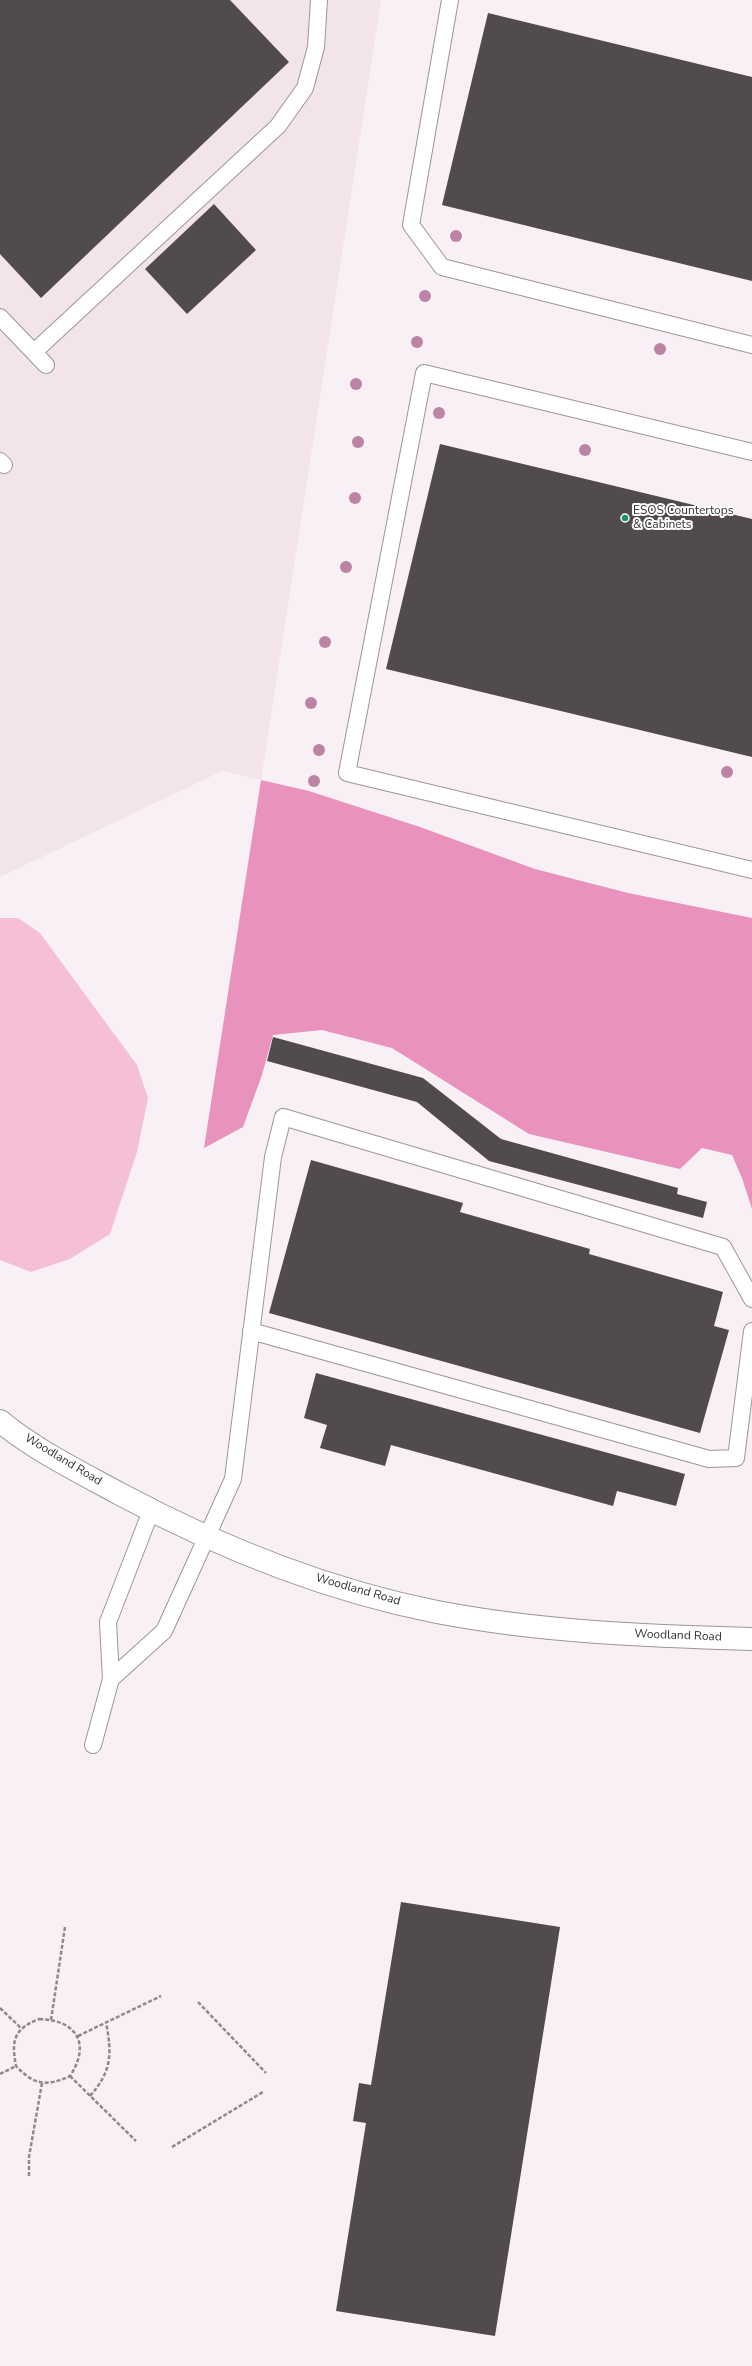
<!DOCTYPE html>
<style>
body{margin:0}
canvas{display:block;background:#f8f0f4}
</style>
<canvas width="752" height="2366"></canvas>
<script>
const ctx = document.querySelector('canvas').getContext('2d');
ctx.lineJoin = 'round';
function paint(path, color) {
  ctx.fillStyle = color;
  ctx.fill(path, 'evenodd');
}
function strokePath(path, color, width, dash) {
  ctx.strokeStyle = color;
  ctx.lineWidth = width;
  ctx.lineCap = dash ? 'butt' : 'round';
  ctx.setLineDash(dash || []);
  ctx.stroke(path);
}
function label(font, color, halo, rows, align = 'center') {
  ctx.font = font + ' "Nunito Sans",sans-serif';
  ctx.lineWidth = 4;
  ctx.setLineDash([]);
  ctx.textBaseline = 'middle';
  ctx.strokeStyle = halo;
  ctx.fillStyle = color;
  for (const [text, x, y, turn = 0] of rows) {
    ctx.save();
    ctx.translate(x, y);
    ctx.rotate((+turn || 0) * Math.PI / 180);
    ctx.textAlign = isNaN(turn) ? turn : align;
    if (halo) ctx.strokeText(text, 0, 0);
    ctx.fillText(text, 0, 0);
    ctx.restore();
  }
}
paint(new Path2D(`
 M 0,0 L 381,0 L 261,780 L 222,771 L 0,877 Z`), '#f3e3ea');
paint(new Path2D(`
 M 261,780 L 309,791 L 420,827 L 535,869 L 628,893 L 752,918 L 752,1209 L 742,1178 L 732,1155 L 702,1148 L 680,1169 L 529,1134 L 392,1048 L 322,1030 L 273,1035 L 262,1075 L 243,1127 L 204,1148 Z`), '#e892bd');
paint(new Path2D(`
 M 0,918 L 18,918 L 40,933 L 137,1065 L 148,1098 L 137,1152 L 110,1234 L 70,1259 L 31,1272 L 0,1260 Z`), '#f5bfd8');
paint(new Path2D(`
 M 0,0 L 230,0 L 289,62 L 41,298 L 0,254 Z
 M 488,13 L 752,77 L 752,281 L 442,205 Z
 M 214,204 L 256,250 L 187,314 L 145,269 Z
 M 440,444 L 752,519 L 752,757 L 386,669 Z
 M 273,1037 L 423,1078 L 501,1139 L 678,1188 L 677,1194 L 707,1202 L 703,1218 L 489,1161 L 417,1102 L 267,1061 Z
 M 311,1160 L 463,1203 L 460,1212 L 590,1249 L 589,1254 L 723,1292 L 714,1326 L 729,1330 L 700,1433 L 269,1313 Z
 M 316,1373 L 685,1474 L 676,1506 L 617,1491 L 613,1506 L 391,1445 L 385,1466 L 320,1448 L 327,1425 L 304,1418 Z
 M 401,1902 L 560,1927 L 495,2336 L 336,2311 L 366,2123 L 353,2121 L 359,2083 L 371,2085 Z`), '#524b4e');
const lane = new Path2D(`
 M 450,0 L 411,225 L 442,267 L 752,345
 M 0,317 L 46,365
 M 34,352 L 278,126 L 305,88 L 316,47 L 319,0
 M 752,452 L 424,373 L 347,773 L 752,870
 M 0,461 L 4,465
 M 251,1331 L 709,1459 L 736,1458 L 752,1331
 M 111,1679 L 164,1631 L 233,1479 L 273,1157 L 283,1117 L 723,1247 L 752,1299
 M 93,1745 L 111,1679 L 108,1622 L 151,1511`);
const secondary = new Path2D(`
 M 0,1421 C 33,1449 82,1473 120,1494 C 219,1547 326,1590 437,1612 C 541,1632 647,1636 752,1639`);
strokePath(lane, '#9d9599', 18);
strokePath(secondary, '#9d9599', 24);
strokePath(new Path2D(`
 M 198,2002 L 266,2073
 M 0,2008 L 21,2028
 M 39,2019 C 77,2020 91,2044 70,2076 C 46,2087 34,2085 16,2066 C 11,2040 14,2029 39,2019 Z
 M 51,2020 L 65,1927
 M 78,2036 L 161,1996
 M 0,2074 L 16,2066
 M 70,2076 L 136,2141
 M 90,2096 C 112,2071 112,2054 106,2022
 M 172,2147 L 263,2092
 M 29,2176 L 29,2157 L 42,2083`), '#8e898b', 2.5, [4, 2]);
strokePath(lane, '#fff', 16);
strokePath(secondary, '#fff', 22);
ctx.fillStyle = '#bd83a4';
for (const [x, y] of [
 [456,236],
 [425,296],
 [417,342],
 [660,349],
 [356,384],
 [439,413],
 [358,442],
 [585,450],
 [355,498],
 [346,567],
 [325,642],
 [311,703],
 [319,750],
 [727,772],
 [314,781]
]) {
  ctx.beginPath();
  ctx.arc(x, y, 6, 0, 2 * Math.PI);
  ctx.fill();
}
for (const [x, y, r, color] of [
 [625,518,4,"#208f70"]
]) {
  const dot = new Path2D();
  dot.arc(x, y, r, 0, 2 * Math.PI);
  ctx.fillStyle = color;
  ctx.fill(dot);
  strokePath(dot, '#fff', 1.5);
}
label('12px', '#353233', '#fff', [
 ["ESOS Countertops",633,511],
 ["& Cabinets",633,525]
], 'left');
label('12px', '#353233', '#fff', [
 ["Woodland Road",63,1460,31],
 ["Woodland Road",358,1590,16],
 ["Woodland Road",678,1636,2]
]);
</script>
